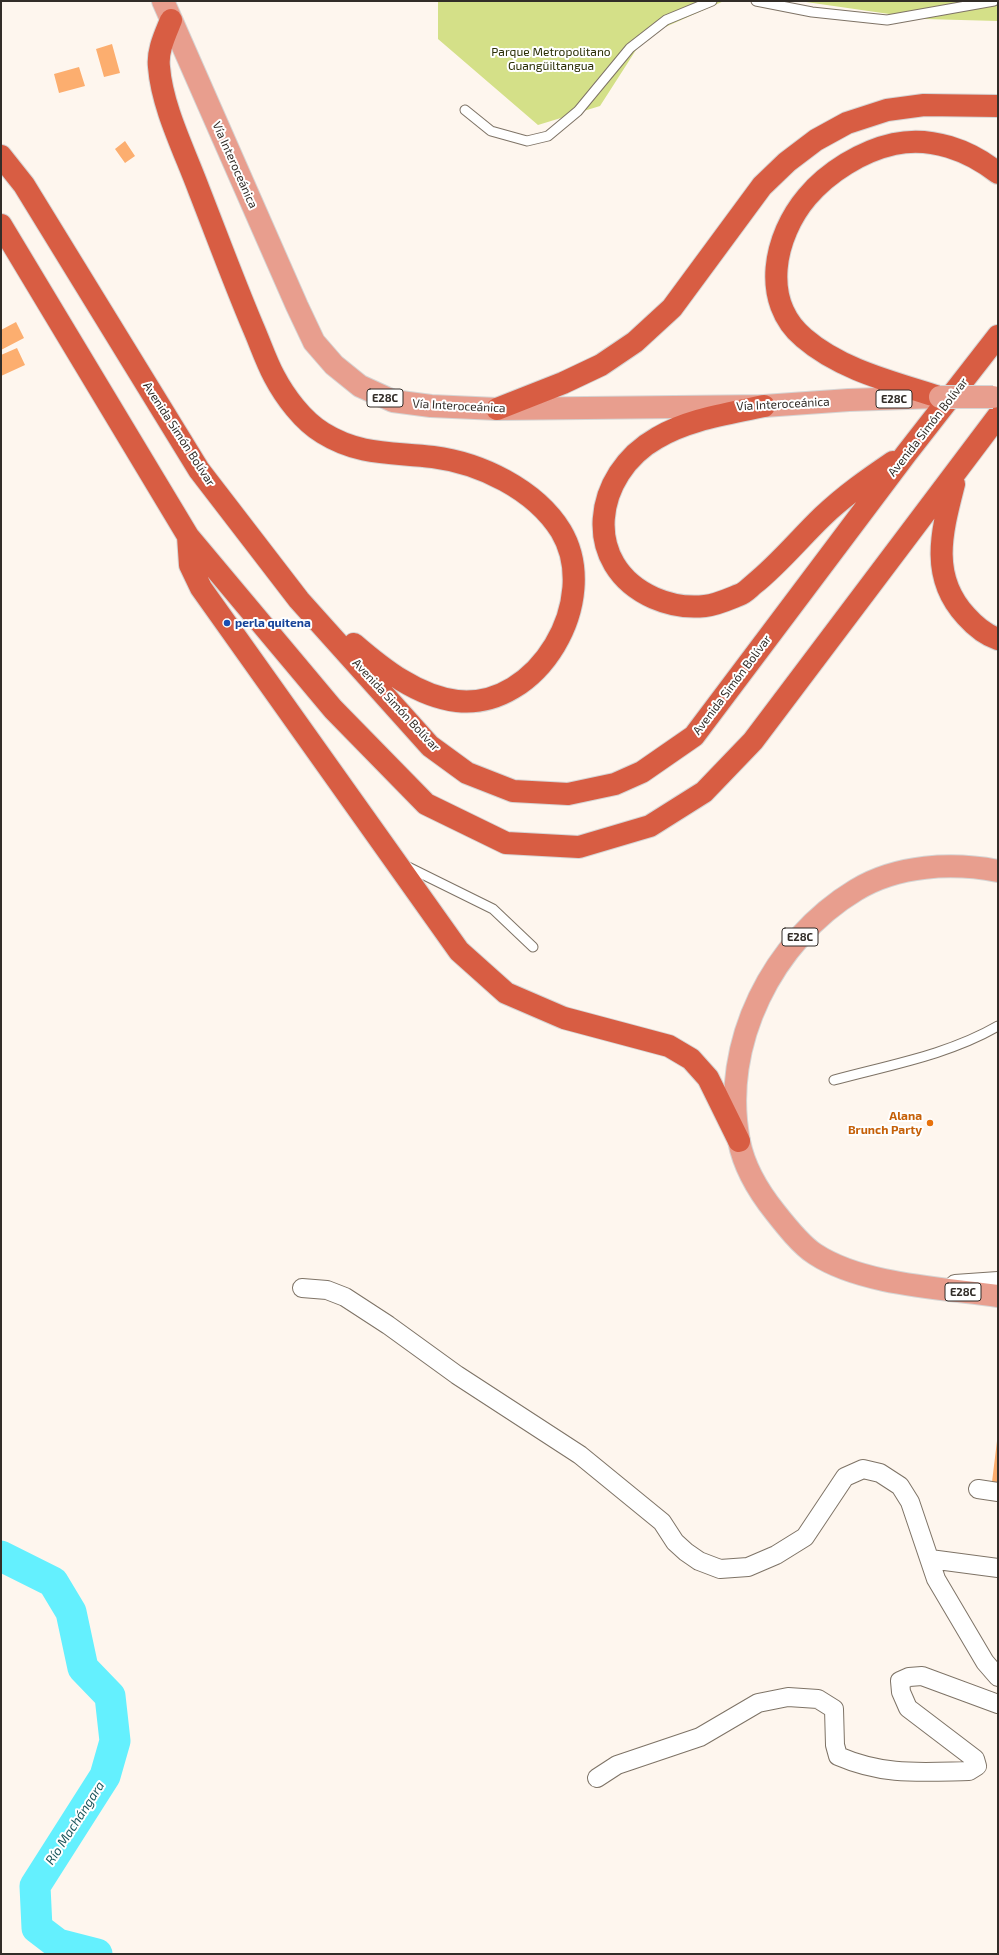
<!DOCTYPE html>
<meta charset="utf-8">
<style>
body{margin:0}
#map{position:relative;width:999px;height:1955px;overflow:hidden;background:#fef6ee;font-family:"Exo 2",sans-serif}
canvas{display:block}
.frame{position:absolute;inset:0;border:2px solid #322d28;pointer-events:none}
</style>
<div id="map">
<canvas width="999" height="1955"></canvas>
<div class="frame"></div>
</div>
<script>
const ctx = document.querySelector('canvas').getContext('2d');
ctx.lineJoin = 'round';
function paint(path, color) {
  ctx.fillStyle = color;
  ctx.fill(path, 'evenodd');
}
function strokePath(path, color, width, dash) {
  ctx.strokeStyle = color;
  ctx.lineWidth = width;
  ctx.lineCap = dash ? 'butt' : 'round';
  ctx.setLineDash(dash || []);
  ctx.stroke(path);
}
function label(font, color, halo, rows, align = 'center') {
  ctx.font = font + ' "Exo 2",sans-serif';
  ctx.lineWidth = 4;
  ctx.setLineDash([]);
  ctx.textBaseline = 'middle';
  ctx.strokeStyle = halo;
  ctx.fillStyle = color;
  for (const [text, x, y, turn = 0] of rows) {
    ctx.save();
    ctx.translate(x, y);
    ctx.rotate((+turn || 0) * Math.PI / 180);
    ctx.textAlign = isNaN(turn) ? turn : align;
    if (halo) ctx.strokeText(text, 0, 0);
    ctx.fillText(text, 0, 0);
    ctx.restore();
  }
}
paint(new Path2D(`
 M 438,1 L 724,1 L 645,36 L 600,106 L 538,125 L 438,39 Z
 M 799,1 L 998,1 L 998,21 L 924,19 Z`), '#d4e088');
strokePath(new Path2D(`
 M 1,1556 L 53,1582 L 71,1612 L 83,1668 L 110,1696 L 115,1741 L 105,1776 L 35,1886 L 37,1928 L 58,1944 L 97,1954`), '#64f0fe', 31);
paint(new Path2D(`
 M 112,44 L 120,73 L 104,77 L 96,49 Z
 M 79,67 L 85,86 L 59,93 L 54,74 Z
 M 125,141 L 135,156 L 125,163 L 115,149 Z
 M 16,322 L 24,338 L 1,350 L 1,330 Z
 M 17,348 L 25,365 L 1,376 L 1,355 Z
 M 997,1441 L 998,1441 L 998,1483 L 992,1482 Z`), '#fcae6f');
const lane = new Path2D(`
 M 756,1 L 812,12 L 887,20 L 994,1
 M 465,110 L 491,131 L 527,141 L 548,136 L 578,111 L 630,48 L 666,20 L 712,1
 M 406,866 L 493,909 L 533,947
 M 834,1080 C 889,1065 948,1055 998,1026`);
const street = new Path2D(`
 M 955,1284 L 998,1281
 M 302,1288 L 327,1290 L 345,1297 L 388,1325 L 457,1375 L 580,1455 L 662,1522 L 675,1542 L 686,1552 L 699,1561 L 720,1569 L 748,1567 L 776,1555 L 805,1537 L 845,1477 L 863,1469 L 880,1473 L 900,1486 L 910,1502 L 936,1579 L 985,1662 L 998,1677
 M 978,1489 L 998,1492
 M 930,1559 L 998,1568
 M 597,1778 L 617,1765 L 700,1737 L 758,1703 L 788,1697 L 818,1699 L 834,1709 L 835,1745 L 838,1756 C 884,1776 921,1772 969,1771 L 977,1766 L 975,1759 L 908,1708 L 901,1692 L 900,1681 L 909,1677 L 922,1676 L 998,1704`);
const primary = new Path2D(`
 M 163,1 L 297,306 L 314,342 L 334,365 L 360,386 L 393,401 L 431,406 L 497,409 L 764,406 L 849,400 L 936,397
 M 998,871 C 952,862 897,865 856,890 C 773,940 720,1044 739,1141 C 744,1167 759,1192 775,1212 C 786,1226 801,1245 815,1254 C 862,1285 942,1288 998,1296`);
const highway = new Path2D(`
 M 171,20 C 165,35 157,51 159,67 C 162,107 185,152 199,190 C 217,236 234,282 253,327 C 260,343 266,361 274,376 C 285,397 303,421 323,433 C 360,456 393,452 433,457 C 480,463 535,489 561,531 C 602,600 538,710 457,701 C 417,696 383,669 354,644
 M 1,156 L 24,185 L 199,470 L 299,600 L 430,746 L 467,773 L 513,791 L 568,794 L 615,784 L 642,772 L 694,736 L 906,454 L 998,336
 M 1,225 L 188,536 L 333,709 L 426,804 L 506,843 L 579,847 L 650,826 L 704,792 L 753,741 L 998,416
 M 939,397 C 893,382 841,370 804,338 C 760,301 774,236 807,197 C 828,172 862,151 894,144 C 931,136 969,150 998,173
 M 764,406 C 728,414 689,419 657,438 C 593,474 580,565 654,598 C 670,605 687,608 705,606 C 716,605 729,599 739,595 C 745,593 749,588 754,584 C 779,564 800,538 823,516 C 845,495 868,479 893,462
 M 497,409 L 563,383 L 601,365 L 635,342 L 672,308 L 762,186 L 787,162 L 816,140 L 847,123 L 887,110 L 924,105 L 998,106
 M 954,484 C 942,531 929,576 966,616 C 974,625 986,635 998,639
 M 188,536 L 190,565 L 201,588 L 459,951 L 506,993 L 564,1018 L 669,1046 L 691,1059 L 708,1078 L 739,1141`);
strokePath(lane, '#7e7366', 11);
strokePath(street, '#7e7366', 20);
strokePath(primary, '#d6d5d4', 24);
strokePath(highway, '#d6d5d4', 24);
strokePath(lane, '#fff', 9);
strokePath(street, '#fff', 18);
strokePath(primary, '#e89e8e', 22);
strokePath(highway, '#d85d43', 22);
const primaryBridge = new Path2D(`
 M 940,397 L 993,397`);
strokePath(primaryBridge, '#d6d5d4', 24, []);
strokePath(primaryBridge, '#e89e8e', 22);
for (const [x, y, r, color] of [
 [227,623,4,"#1a4fb4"],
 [930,1123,4,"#e8710a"]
]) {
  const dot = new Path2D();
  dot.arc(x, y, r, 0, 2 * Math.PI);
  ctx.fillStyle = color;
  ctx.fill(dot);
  strokePath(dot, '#fff', 1.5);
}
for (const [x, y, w] of [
 [385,398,36],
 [894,399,36],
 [800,937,36],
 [963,1292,36]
]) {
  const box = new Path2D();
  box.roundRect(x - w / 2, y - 9, w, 18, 3);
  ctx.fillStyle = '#fff';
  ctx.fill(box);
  strokePath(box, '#322d28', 1);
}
label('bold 11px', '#322d28', null, [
 ["E28C",385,398],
 ["E28C",894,399],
 ["E28C",800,937],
 ["E28C",963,1292]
]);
label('12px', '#2b2f06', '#fff', [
 ["Parque Metropolitano",551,52],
 ["Guangüiltangua",551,66]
]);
label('12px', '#322d28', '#fff', [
 ["Vía Interoceánica",235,165,66],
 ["Vía Interoceánica",783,404,-3],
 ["Vía Interoceánica",459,406,3],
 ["Avenida Simón Bolívar",928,427,-52],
 ["Avenida Simón Bolívar",179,434,57],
 ["Avenida Simón Bolívar",732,685,-53],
 ["Avenida Simón Bolívar",396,705,47]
]);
label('bold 12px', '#164399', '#fff', [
 ["perla quitena",235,623]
], 'left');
label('bold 12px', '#c56008', '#fff', [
 ["Alana",922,1116],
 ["Brunch Party",922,1130]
], 'right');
label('italic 13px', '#1b565c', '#fff', [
 ["Río Machángara",75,1823,-57]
]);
</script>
